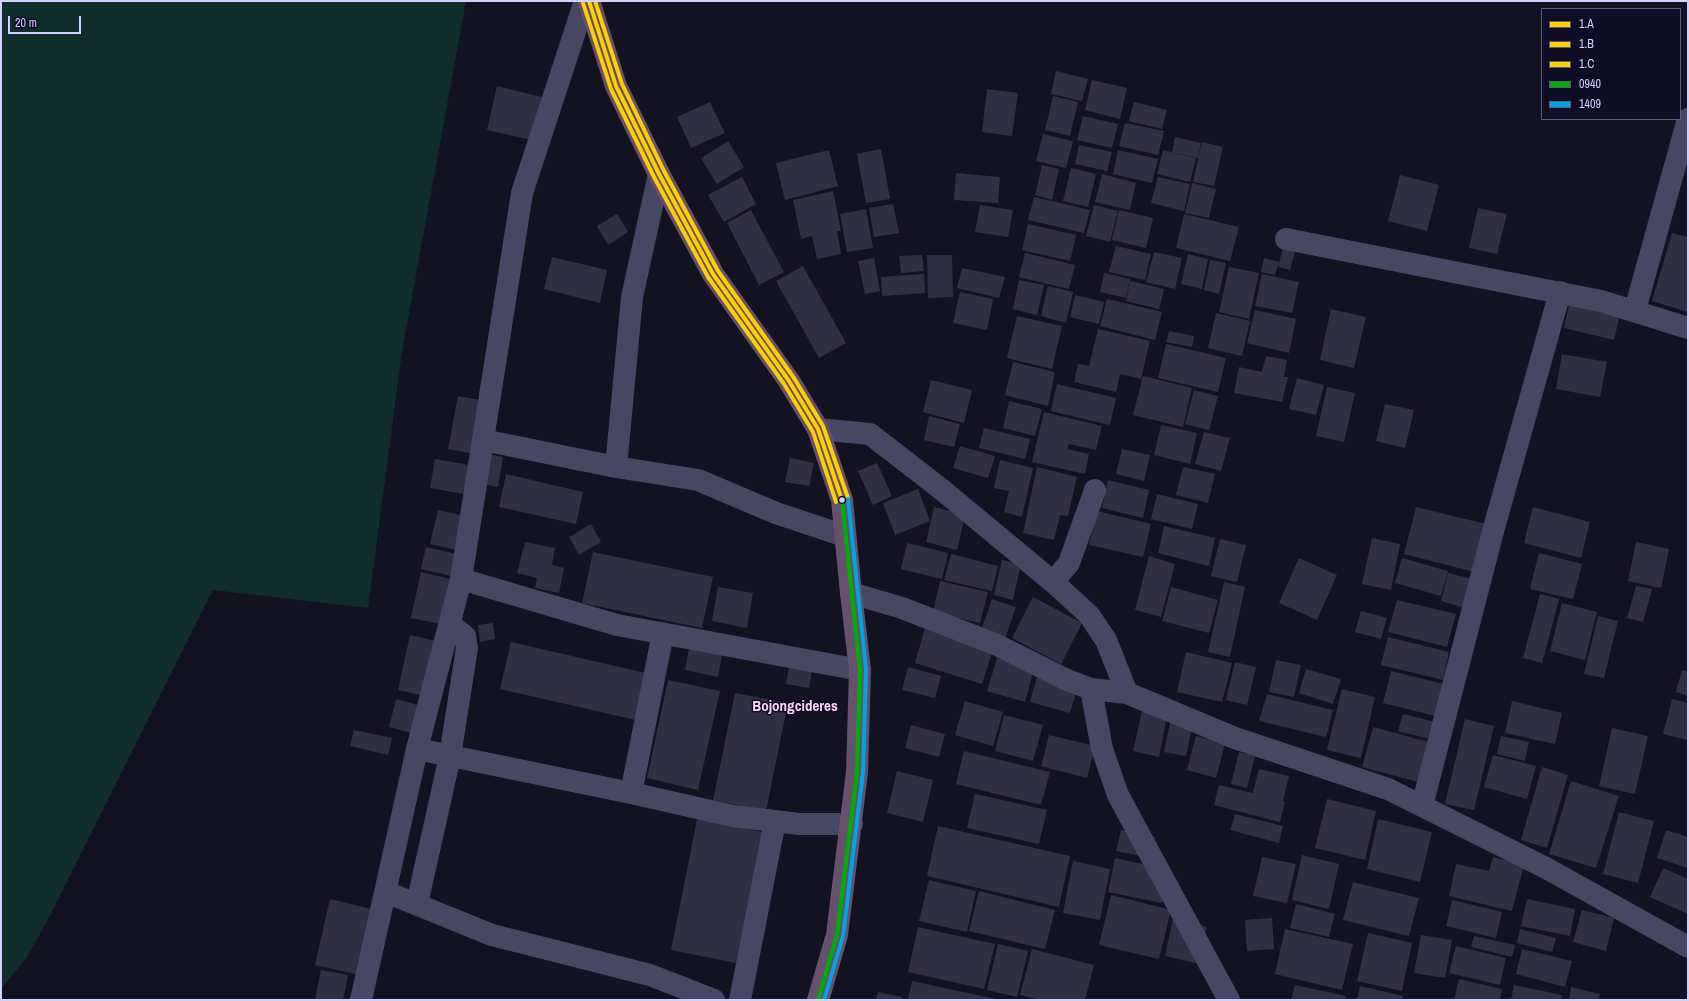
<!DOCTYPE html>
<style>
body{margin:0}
#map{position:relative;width:1689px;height:1001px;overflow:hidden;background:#131220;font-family:"Archivo Narrow",sans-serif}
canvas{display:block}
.frame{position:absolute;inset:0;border:2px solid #d3d1ff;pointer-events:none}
.legend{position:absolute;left:1541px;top:8px;width:140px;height:112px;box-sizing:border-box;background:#0f0c26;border:1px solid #5d5b7d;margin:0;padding:5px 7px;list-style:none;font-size:12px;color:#d3d1ff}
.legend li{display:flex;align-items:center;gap:8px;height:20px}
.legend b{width:20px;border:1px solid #5d5b7d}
.scale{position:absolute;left:8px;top:16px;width:73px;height:18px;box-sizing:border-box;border:2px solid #d3d1ff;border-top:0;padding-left:5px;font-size:12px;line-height:14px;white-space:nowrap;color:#d3d1ff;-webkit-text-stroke:3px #0f0c26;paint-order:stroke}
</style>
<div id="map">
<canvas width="1689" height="1001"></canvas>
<div class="frame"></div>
<ul class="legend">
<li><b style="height:5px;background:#ffd000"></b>1.A</li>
<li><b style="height:5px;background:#ffd000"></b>1.B</li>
<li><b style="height:5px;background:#ffd000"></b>1.C</li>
<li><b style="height:5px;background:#00b000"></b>0940</li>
<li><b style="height:5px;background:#00a2e8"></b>1409</li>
</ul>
<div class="scale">20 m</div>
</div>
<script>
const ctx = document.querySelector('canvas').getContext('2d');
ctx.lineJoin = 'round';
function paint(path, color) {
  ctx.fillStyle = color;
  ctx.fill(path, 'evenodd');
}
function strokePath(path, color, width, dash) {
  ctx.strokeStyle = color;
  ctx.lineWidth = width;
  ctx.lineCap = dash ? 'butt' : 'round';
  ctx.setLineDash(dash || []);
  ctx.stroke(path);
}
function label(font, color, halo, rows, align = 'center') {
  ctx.font = font + ' "Archivo Narrow",sans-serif';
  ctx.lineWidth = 3;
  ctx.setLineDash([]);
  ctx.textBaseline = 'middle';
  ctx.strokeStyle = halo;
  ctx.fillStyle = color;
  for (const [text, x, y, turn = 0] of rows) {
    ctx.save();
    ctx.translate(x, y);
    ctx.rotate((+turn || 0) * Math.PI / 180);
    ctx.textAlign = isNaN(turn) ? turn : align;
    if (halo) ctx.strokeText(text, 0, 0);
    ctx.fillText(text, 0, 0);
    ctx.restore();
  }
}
paint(new Path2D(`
 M 1,1 L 466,1 L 402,352 L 368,608 L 213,590 L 49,918 L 27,957 L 1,989 Z`), '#0f2d2b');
paint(new Path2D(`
 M 1056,71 L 1088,79 L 1082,101 L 1051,94 Z
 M 1092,80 L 1127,88 L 1120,119 L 1085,110 Z
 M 497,86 L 546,98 L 536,141 L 487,130 Z
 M 987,89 L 1018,93 L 1012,136 L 982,132 Z
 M 1053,96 L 1078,102 L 1070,136 L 1045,130 Z
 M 710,102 L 725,133 L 691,148 L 677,117 Z
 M 1134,102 L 1167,110 L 1162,129 L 1129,121 Z
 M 1083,116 L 1118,124 L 1112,148 L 1077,140 Z
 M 1125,123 L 1164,131 L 1158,155 L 1119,146 Z
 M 1043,134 L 1073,141 L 1066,168 L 1036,161 Z
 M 1175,137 L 1201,143 L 1198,158 L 1172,152 Z
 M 728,141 L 744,167 L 717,184 L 701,158 Z
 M 1202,142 L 1223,147 L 1214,186 L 1193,182 Z
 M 1079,145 L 1112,152 L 1107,171 L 1075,164 Z
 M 881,149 L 890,199 L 866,203 L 857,154 Z
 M 829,150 L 838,186 L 785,200 L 776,163 Z
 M 1118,150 L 1158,159 L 1152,183 L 1113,174 Z
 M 1163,150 L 1196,158 L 1190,182 L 1157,174 Z
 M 1042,165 L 1059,169 L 1052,200 L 1035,195 Z
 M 1071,168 L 1096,174 L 1088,207 L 1063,201 Z
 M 956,173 L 1000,177 L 998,203 L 954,200 Z
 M 1102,174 L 1136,183 L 1130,210 L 1095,202 Z
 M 1400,175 L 1439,185 L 1427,231 L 1388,221 Z
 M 742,177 L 756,204 L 724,222 L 708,195 Z
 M 1158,177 L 1190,184 L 1184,211 L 1151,203 Z
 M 1192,183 L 1216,189 L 1209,218 L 1185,213 Z
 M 833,191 L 841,231 L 837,231 L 841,254 L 817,259 L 812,236 L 801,239 L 793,200 Z
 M 1034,197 L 1090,210 L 1084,233 L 1028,220 Z
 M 893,204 L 899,233 L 874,237 L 869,208 Z
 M 980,205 L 1013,210 L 1008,237 L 975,232 Z
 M 1094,205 L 1118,211 L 1110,242 L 1086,236 Z
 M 1478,208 L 1507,214 L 1497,254 L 1469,248 Z
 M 866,209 L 873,248 L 847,252 L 840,214 Z
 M 751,210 L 784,272 L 759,285 L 727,223 Z
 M 1119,210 L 1153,218 L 1146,248 L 1112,240 Z
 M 617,214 L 628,232 L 608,245 L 597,226 Z
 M 1184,214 L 1239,227 L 1230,261 L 1176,248 Z
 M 1028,224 L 1076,235 L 1070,261 L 1022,250 Z
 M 1672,233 L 1688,237 L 1688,312 L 1652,301 Z
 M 1116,246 L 1151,254 L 1145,280 L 1109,272 Z
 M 1283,248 L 1295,251 L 1290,270 L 1278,267 Z
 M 1154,252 L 1182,258 L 1175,289 L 1146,282 Z
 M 1025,253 L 1075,265 L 1069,289 L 1019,277 Z
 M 1188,254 L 1208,259 L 1202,289 L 1181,284 Z
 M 922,255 L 924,271 L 901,273 L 899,256 Z
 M 927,255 L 952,255 L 953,297 L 928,298 Z
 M 552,257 L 607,270 L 600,303 L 544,289 Z
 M 874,258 L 880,291 L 865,294 L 858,261 Z
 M 1264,258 L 1279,262 L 1275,275 L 1261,272 Z
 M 1210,260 L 1226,263 L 1219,294 L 1204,290 Z
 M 803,266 L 846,343 L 819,358 L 776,281 Z
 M 1229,267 L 1259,273 L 1249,319 L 1219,312 Z
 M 962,268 L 1005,277 L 999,298 L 957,288 Z
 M 1104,273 L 1130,279 L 1126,298 L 1100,292 Z
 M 924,274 L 925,293 L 882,296 L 881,277 Z
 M 1262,274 L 1299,282 L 1292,313 L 1255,306 Z
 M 1019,280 L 1044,285 L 1037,315 L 1013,309 Z
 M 1130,281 L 1164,289 L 1159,309 L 1126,301 Z
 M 1048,286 L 1073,292 L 1066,323 L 1041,316 Z
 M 960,292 L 993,299 L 987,330 L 953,323 Z
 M 1075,295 L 1104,302 L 1099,324 L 1070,317 Z
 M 1571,297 L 1621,309 L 1614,340 L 1564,328 Z
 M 1107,299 L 1162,312 L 1155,340 L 1100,326 Z
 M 1331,309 L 1366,317 L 1354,368 L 1320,360 Z
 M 1255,310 L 1296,319 L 1289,353 L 1247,343 Z
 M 1216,313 L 1250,321 L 1242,356 L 1208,348 Z
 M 1017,316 L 1062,326 L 1052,369 L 1007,358 Z
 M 1098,329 L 1150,341 L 1141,379 L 1120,374 L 1116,392 L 1074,382 L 1078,364 L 1089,366 Z
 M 1169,331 L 1194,336 L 1192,347 L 1166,342 Z
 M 1166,344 L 1226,358 L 1218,392 L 1158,378 Z
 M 1562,354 L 1607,362 L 1600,397 L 1556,389 Z
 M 1266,356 L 1287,360 L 1284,377 L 1288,377 L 1282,402 L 1234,393 L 1239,367 L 1262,372 Z
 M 1013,362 L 1055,372 L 1048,406 L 1005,395 Z
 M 1143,376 L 1192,388 L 1183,427 L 1133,415 Z
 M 1297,378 L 1324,385 L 1316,415 L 1289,409 Z
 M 931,380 L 972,390 L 964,423 L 923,412 Z
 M 1057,384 L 1116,398 L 1110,425 L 1051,411 Z
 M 1327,387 L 1355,393 L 1344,442 L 1316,436 Z
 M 1194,390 L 1218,396 L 1209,430 L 1185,424 Z
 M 458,396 L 486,401 L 475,454 L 448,449 Z
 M 1009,401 L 1042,409 L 1035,436 L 1003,428 Z
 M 1385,404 L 1414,410 L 1405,448 L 1376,441 Z
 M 1044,412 L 1102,426 L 1096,450 L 1069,444 L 1067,449 L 1089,454 L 1085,474 L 1032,462 Z
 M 929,416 L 960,424 L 954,447 L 924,440 Z
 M 1161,425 L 1197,433 L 1190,464 L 1154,455 Z
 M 984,428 L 1030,439 L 1025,459 L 979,448 Z
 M 1204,432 L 1230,438 L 1221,471 L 1195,464 Z
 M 960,446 L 995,456 L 988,478 L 953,468 Z
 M 1122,449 L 1150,455 L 1144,481 L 1116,474 Z
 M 489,454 L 503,457 L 498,487 L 483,484 Z
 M 790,458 L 814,463 L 809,486 L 785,482 Z
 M 435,459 L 475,466 L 469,495 L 430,488 Z
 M 1000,460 L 1033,468 L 1022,517 L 1004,512 L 1009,491 L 994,488 Z
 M 877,463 L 892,496 L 873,505 L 858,471 Z
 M 1037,467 L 1077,477 L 1068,516 L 1060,515 L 1054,540 L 1023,533 Z
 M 1183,467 L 1215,474 L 1208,503 L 1176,495 Z
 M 506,474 L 583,492 L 576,524 L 499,507 Z
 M 1108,480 L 1149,490 L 1143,518 L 1102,508 Z
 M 918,489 L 930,521 L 895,535 L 883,503 Z
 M 1157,494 L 1198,504 L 1192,529 L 1151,519 Z
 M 934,507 L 965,515 L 957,550 L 926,542 Z
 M 1416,507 L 1486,524 L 1474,572 L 1404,554 Z
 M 1533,507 L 1590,522 L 1581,558 L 1524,543 Z
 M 438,510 L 469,517 L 461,551 L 430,544 Z
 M 1097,511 L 1151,524 L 1143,557 L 1089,545 Z
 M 591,524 L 601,542 L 579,555 L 569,537 Z
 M 1164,526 L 1215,538 L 1209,566 L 1158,553 Z
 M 1372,538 L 1400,544 L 1391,590 L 1362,584 Z
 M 1220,539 L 1246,545 L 1237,582 L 1211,576 Z
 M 525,542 L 555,548 L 552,565 L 564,568 L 559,593 L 535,588 L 537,578 L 517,573 Z
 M 1636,542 L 1669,549 L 1661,588 L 1628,581 Z
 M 907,543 L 948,553 L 942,579 L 901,569 Z
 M 426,547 L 465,556 L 460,578 L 421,569 Z
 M 593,552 L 713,577 L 702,628 L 582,603 Z
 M 1539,553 L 1582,564 L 1573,599 L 1530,589 Z
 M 951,554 L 998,566 L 992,591 L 944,580 Z
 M 1149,556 L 1175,564 L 1161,617 L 1135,610 Z
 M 1299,558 L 1337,575 L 1317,620 L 1279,603 Z
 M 1402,558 L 1448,571 L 1441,596 L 1395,583 Z
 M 1002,560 L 1021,564 L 1013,600 L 994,595 Z
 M 421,572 L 450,579 L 440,624 L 411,618 Z
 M 1448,573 L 1480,581 L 1471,610 L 1441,601 Z
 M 940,581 L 988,592 L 980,623 L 933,612 Z
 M 1224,582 L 1245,587 L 1230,657 L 1208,652 Z
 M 1636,586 L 1652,589 L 1643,622 L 1627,618 Z
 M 718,587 L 753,593 L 747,628 L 712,621 Z
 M 1171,587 L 1218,600 L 1209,633 L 1162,621 Z
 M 1540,594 L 1559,599 L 1542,663 L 1523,658 Z
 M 1033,597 L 1082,623 L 1061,664 L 1012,638 Z
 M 992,599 L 1016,607 L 1004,642 L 980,634 Z
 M 1397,600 L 1456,614 L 1447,647 L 1388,632 Z
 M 1562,603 L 1597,612 L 1585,660 L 1550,651 Z
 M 1361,611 L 1387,618 L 1381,639 L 1355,632 Z
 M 1598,616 L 1618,621 L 1604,678 L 1584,674 Z
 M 493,623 L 495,639 L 480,642 L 478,625 Z
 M 926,625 L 994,646 L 982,684 L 915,663 Z
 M 410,635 L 441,642 L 429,697 L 398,690 Z
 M 1388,637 L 1449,652 L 1443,680 L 1381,665 Z
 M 511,642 L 650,674 L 640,721 L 500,689 Z
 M 689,649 L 722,655 L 718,677 L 685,670 Z
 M 1186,652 L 1232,663 L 1222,702 L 1177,692 Z
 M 997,658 L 1034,668 L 1025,702 L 987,691 Z
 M 1276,660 L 1301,665 L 1294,697 L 1269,692 Z
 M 790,661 L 813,665 L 809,688 L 786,684 Z
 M 1235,662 L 1256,667 L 1247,705 L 1226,700 Z
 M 908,667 L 941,676 L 935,698 L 902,690 Z
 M 1306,669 L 1341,679 L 1333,704 L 1299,693 Z
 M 1682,670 L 1688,671 L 1688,696 L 1676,692 Z
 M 1391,671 L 1444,684 L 1435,716 L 1383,703 Z
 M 1037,677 L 1077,689 L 1070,713 L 1030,702 Z
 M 668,680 L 720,691 L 698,790 L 647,778 Z
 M 1342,689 L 1375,697 L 1361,758 L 1327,750 Z
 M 735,693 L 788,703 L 766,811 L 713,800 Z
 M 1267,694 L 1333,710 L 1326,737 L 1259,721 Z
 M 396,699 L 426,707 L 419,735 L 389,727 Z
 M 1672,699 L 1688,703 L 1688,740 L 1663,734 Z
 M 965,701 L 1003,712 L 993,746 L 955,735 Z
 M 1512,701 L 1562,713 L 1555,744 L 1505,733 Z
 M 1142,711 L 1167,716 L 1159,757 L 1133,751 Z
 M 1403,714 L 1439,723 L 1434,740 L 1398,731 Z
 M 1004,715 L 1043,725 L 1033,761 L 995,751 Z
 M 1465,719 L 1494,726 L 1474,810 L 1445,804 Z
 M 1170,723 L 1192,727 L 1186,756 L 1164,752 Z
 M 911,725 L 945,734 L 939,757 L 905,748 Z
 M 1373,727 L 1428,742 L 1418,782 L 1362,767 Z
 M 1612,728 L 1648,736 L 1635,794 L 1599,786 Z
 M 354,730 L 392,738 L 388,755 L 350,746 Z
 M 1049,735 L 1095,746 L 1087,778 L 1041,766 Z
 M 1196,736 L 1225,743 L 1216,778 L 1187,770 Z
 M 1501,736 L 1529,742 L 1525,761 L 1497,754 Z
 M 964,751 L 1050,772 L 1041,805 L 956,784 Z
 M 1239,752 L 1255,756 L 1247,788 L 1231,784 Z
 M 1493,755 L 1536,766 L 1527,799 L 1484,787 Z
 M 1542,767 L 1568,775 L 1547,848 L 1521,840 Z
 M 1259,769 L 1289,776 L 1283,801 L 1285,802 L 1280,822 L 1214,805 L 1219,785 L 1253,793 Z
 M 897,771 L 933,780 L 923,822 L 887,813 Z
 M 1571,781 L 1619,796 L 1596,868 L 1549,854 Z
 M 975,794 L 1047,810 L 1039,844 L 967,828 Z
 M 1327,799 L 1376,811 L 1365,860 L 1315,848 Z
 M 1619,812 L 1654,821 L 1638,883 L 1603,874 Z
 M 1235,814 L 1283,826 L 1279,843 L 1230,830 Z
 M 697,819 L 763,832 L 736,963 L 671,950 Z
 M 1378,819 L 1432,832 L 1420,882 L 1367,869 Z
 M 938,826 L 1070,856 L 1059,907 L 927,876 Z
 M 1121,830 L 1155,837 L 1151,858 L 1116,851 Z
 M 1666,830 L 1688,837 L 1688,868 L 1657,858 Z
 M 1302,855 L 1339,864 L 1329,909 L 1292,900 Z
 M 1262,857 L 1296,864 L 1287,903 L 1253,896 Z
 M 1493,857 L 1524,865 L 1512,911 L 1449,896 L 1456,864 L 1489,871 Z
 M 1115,858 L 1170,870 L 1162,903 L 1108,892 Z
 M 1073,861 L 1110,869 L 1100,920 L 1063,913 Z
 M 1663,868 L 1688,879 L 1688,914 L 1650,897 Z
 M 929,880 L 976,891 L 967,932 L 919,921 Z
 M 1353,882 L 1419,898 L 1409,936 L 1343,920 Z
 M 979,891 L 1055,910 L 1045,949 L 969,931 Z
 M 1111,895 L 1171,910 L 1159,959 L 1099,945 Z
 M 330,899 L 375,910 L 360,975 L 315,965 Z
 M 1527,899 L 1575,909 L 1570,936 L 1521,926 Z
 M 1452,900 L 1502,912 L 1496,938 L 1446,926 Z
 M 1296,904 L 1335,914 L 1329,937 L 1290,928 Z
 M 1582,910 L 1614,918 L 1606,951 L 1573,942 Z
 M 1272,918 L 1274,949 L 1247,951 L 1245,920 Z
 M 1173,919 L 1207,927 L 1199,964 L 1165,956 Z
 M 918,927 L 995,944 L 984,989 L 908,972 Z
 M 1285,929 L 1353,944 L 1342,990 L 1275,974 Z
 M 1520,929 L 1556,938 L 1552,952 L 1517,943 Z
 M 1368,933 L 1412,943 L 1402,991 L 1357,981 Z
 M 1421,935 L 1452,940 L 1445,978 L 1414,973 Z
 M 1474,936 L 1515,945 L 1512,957 L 1471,947 Z
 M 998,944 L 1028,951 L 1017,997 L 987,990 Z
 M 1456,946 L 1506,958 L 1500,985 L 1449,973 Z
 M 1032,949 L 1094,965 L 1085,1000 L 1041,1000 L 1020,995 Z
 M 1522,949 L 1572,961 L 1565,987 L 1516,974 Z
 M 321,970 L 348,975 L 343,1000 L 315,1000 Z
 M 1459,979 L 1502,989 L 1500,1000 L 1454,1000 Z
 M 912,981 L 996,999 L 996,1000 L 908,1000 Z
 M 1295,985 L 1346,996 L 1345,1000 L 1291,1000 Z
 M 1514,985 L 1562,995 L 1561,1000 L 1511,1000 Z
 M 1360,986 L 1403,996 L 1402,1000 L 1357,1000 Z
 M 1571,987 L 1600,994 L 1598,1000 L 1569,1000 Z
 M 878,992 L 902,997 L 902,1000 L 876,1000 Z`), '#313042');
strokePath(new Path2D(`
 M 659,174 L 632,297 L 616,467 L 698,480 L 776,513 L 845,536
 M 1286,239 L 1601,301 L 1688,328
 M 1635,310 L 1688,119
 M 818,429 L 870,434 L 941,489 L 1053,582 L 1089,615 L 1106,640 L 1127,693
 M 483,440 L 616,467
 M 461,579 L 617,625 L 860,670
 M 1053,582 L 1069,563 L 1095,490
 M 851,593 L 902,608 L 995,644 L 1065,679 L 1091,689 L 1127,693 L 1235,738 L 1388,789 L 1546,868 L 1688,947
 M 1091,689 L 1102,749 L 1118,795 L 1229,1000
 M 417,749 L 631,793 L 733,816 L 799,824 L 852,824
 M 631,793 L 663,633
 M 1422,806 L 1492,535 L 1560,292
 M 386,892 L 492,935 L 650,975 L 714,1000
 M 417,904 L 450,756 L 467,648 L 465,636 L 450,624
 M 361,1000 L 417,749 L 461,579 L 522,193 L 585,1
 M 740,1000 L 775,821`), '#464762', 22);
strokePath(new Path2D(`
 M 589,1 L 616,86 L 659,174 L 713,274 L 789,381 L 818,429 L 842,500 L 851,593 L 860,670 L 857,772 L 837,935 L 818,1000`), '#65516d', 22);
strokePath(new Path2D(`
 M 589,1 L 616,86 L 659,174 L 713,274 L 789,381 L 818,429 L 842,500`), '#ffd000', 4);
strokePath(new Path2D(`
 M 583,3 L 611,89 L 654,177 L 708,277 L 784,384 L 813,432 L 836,502`), '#ffd000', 4);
strokePath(new Path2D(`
 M 595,1 L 622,84 L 664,171 L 718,271 L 794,378 L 823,426 L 848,498`), '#ffd000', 4);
strokePath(new Path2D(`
 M 818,1000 L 837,935 L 857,772 L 860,670 L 842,500`), '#00b000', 4);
strokePath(new Path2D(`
 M 824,1000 L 843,936 L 863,772 L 866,669 L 848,499`), '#00a2e8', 4);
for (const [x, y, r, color] of [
 [842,500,3.5,"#d3d1ff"]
]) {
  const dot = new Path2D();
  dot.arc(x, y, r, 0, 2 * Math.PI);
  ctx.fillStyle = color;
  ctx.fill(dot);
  strokePath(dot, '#0f0c26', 1.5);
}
label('bold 15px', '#ffd3f2', '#0f0c26', [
 ["Bojongcideres",795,707]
]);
</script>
